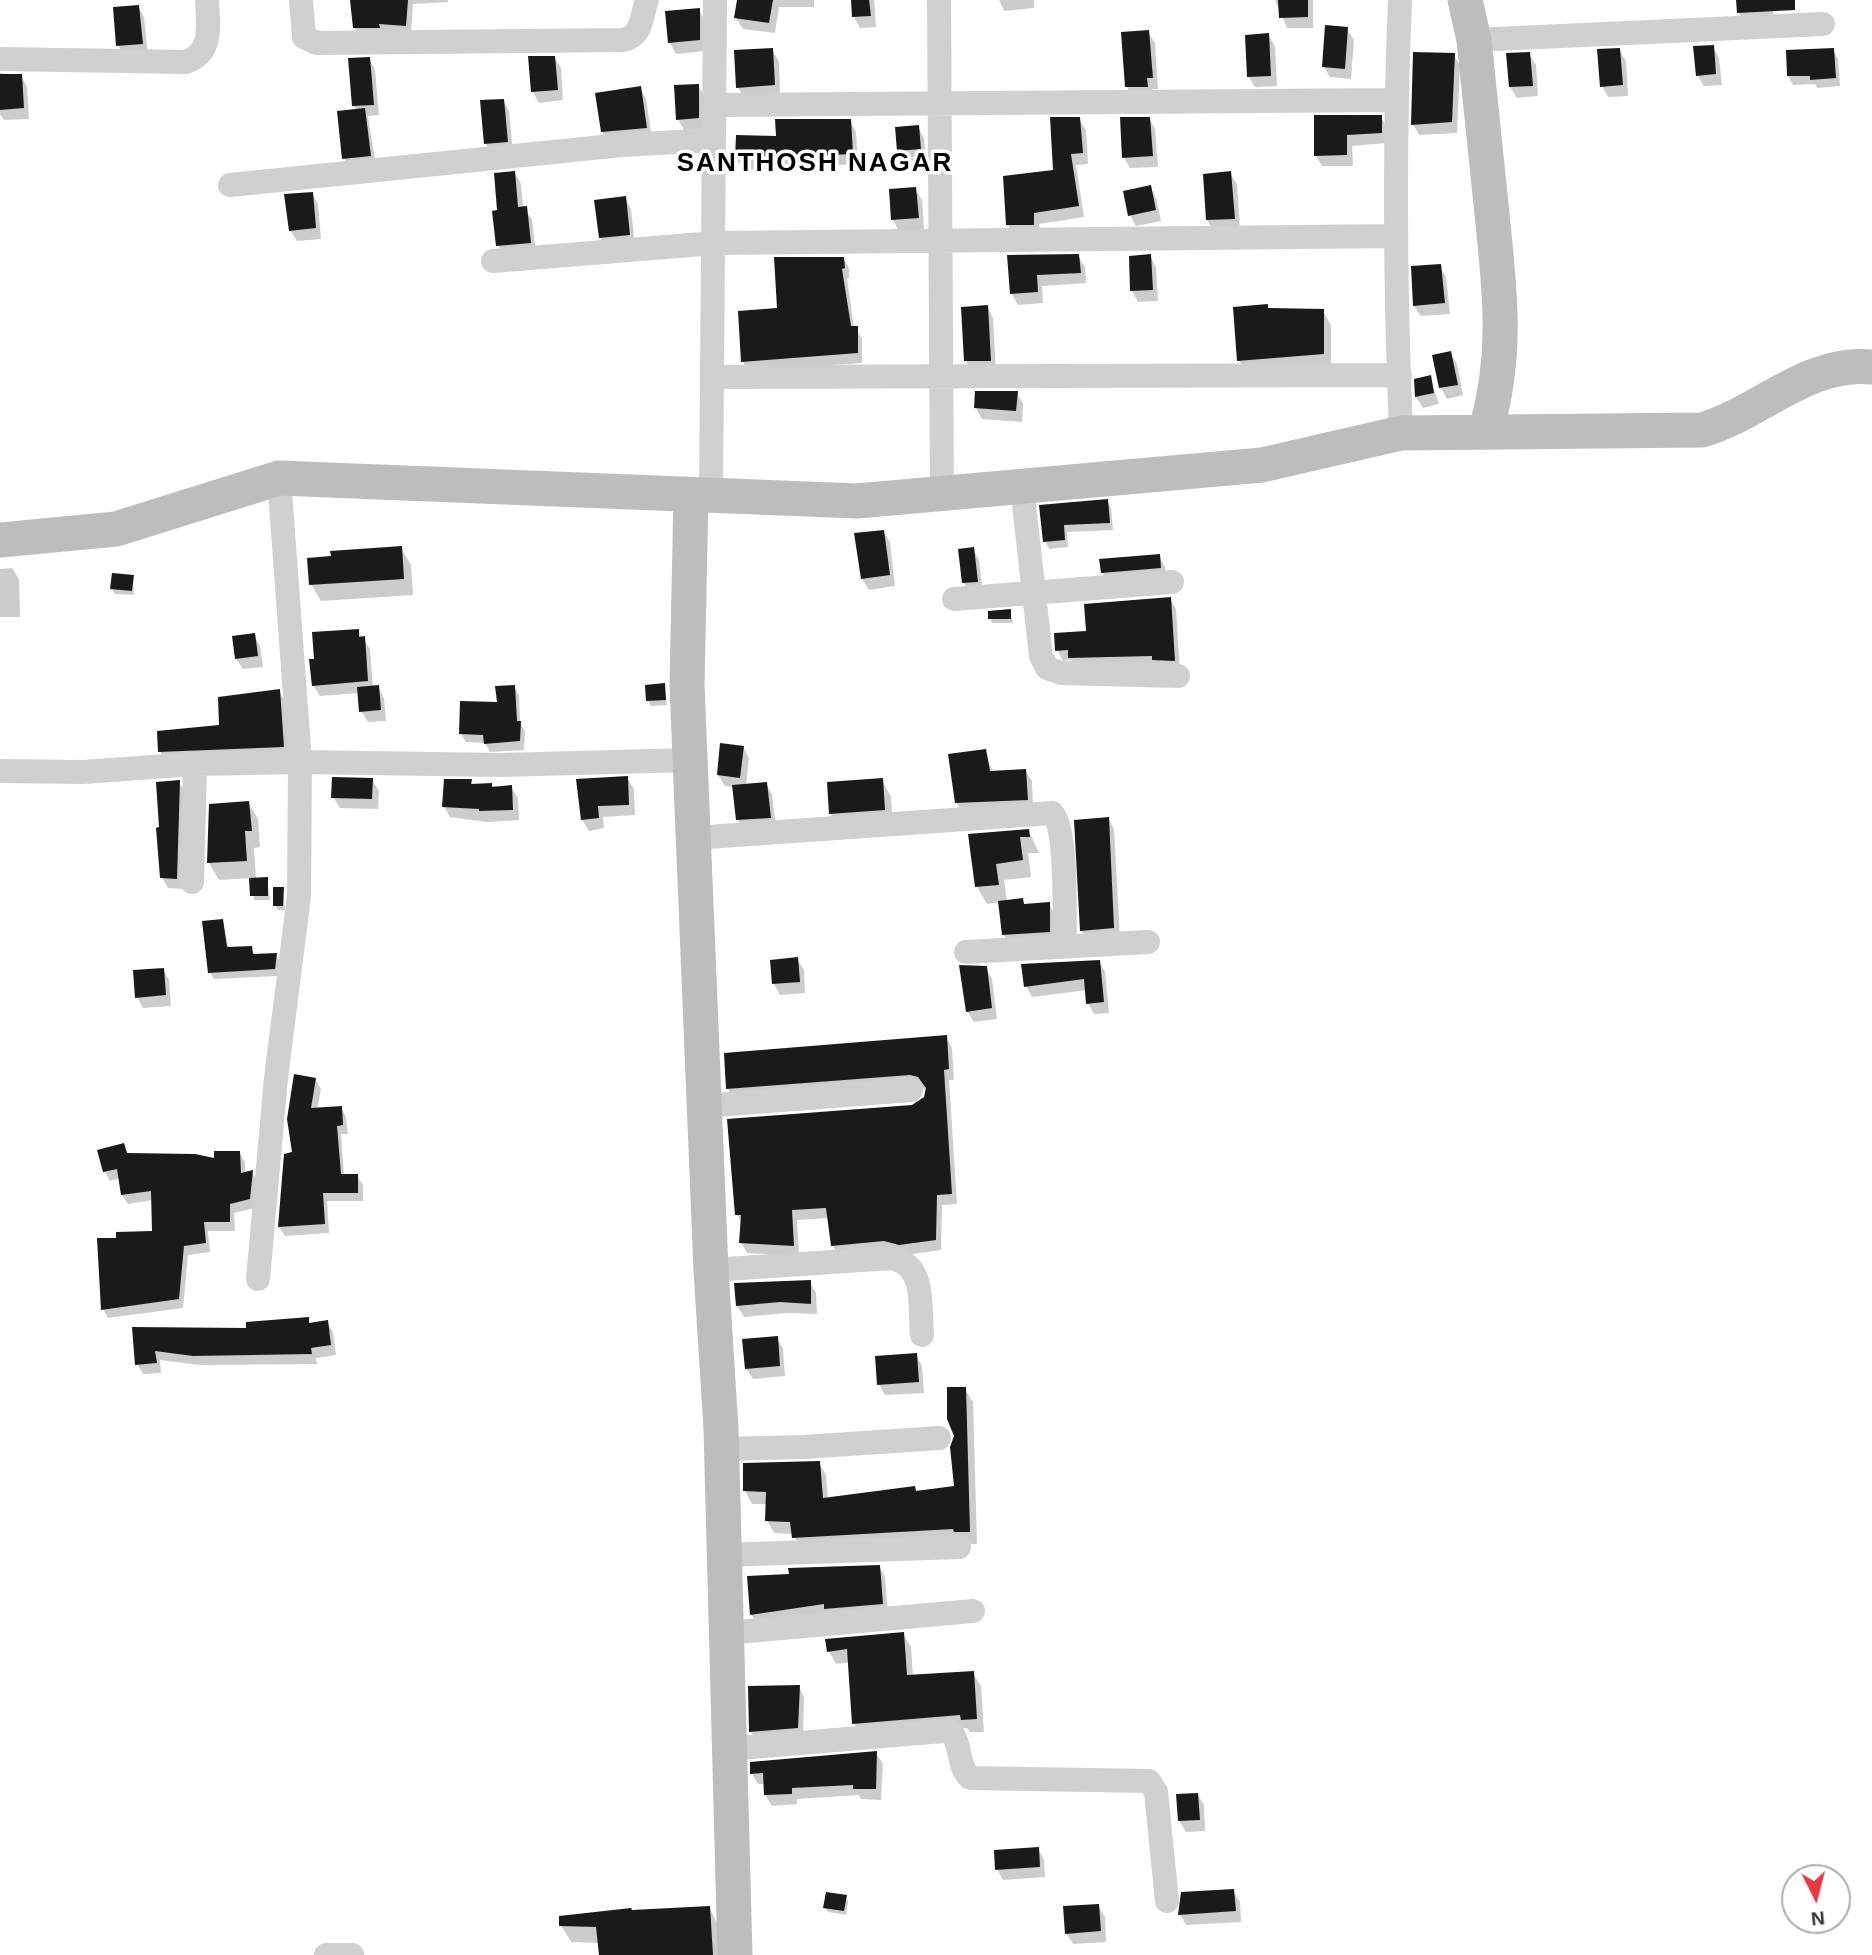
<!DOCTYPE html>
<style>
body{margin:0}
#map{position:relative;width:1872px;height:1955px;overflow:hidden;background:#fff;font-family:Helvetica,sans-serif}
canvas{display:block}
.north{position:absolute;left:1781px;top:1864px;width:70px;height:70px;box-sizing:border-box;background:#fff;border:2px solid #adadad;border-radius:50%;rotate:174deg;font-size:19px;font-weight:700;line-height:28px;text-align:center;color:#333}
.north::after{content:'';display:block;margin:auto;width:24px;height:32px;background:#e63946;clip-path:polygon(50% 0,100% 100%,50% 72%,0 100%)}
</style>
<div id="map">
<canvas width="1872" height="1955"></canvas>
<div class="north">N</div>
</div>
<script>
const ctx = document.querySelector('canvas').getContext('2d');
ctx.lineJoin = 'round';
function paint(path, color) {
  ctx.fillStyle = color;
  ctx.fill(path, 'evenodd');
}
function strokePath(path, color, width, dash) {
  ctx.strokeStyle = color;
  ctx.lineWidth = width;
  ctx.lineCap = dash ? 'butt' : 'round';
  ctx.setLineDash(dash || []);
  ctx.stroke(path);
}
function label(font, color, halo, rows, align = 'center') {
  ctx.font = font + ' Helvetica,sans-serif';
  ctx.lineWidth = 7;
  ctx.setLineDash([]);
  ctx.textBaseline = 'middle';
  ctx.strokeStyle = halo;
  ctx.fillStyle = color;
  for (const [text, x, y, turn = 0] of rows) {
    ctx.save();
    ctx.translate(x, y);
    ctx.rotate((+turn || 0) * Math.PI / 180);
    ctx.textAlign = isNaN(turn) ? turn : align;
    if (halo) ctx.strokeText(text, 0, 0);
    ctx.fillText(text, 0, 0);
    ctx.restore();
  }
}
paint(new Path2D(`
 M 352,0 L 448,0 L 448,2 L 413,4 L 411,35 L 360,37 L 354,27 Z
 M 739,0 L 814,0 L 814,7 L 779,7 L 775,33 L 743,29 L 736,18 Z
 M 853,0 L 874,0 L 876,27 L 860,28 L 854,17 Z
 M 999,0 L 1034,0 L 1034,8 L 1004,11 Z
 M 1275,0 L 1313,0 L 1313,28 L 1287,28 Z
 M 1738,0 L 1772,0 L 1774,22 L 1745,24 L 1739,13 Z
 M 138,6 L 144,17 L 148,55 L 124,56 L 118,45 Z
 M 699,10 L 705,21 L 705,51 L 676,54 L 670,43 Z
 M 1347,29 L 1354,40 L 1351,79 L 1330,77 L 1324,67 Z
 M 1148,32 L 1155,43 L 1158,89 L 1152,89 L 1153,97 L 1133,98 L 1127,87 Z
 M 1268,35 L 1275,46 L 1277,86 L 1255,87 L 1248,76 Z
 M 1713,47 L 1719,58 L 1722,85 L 1704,86 L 1697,75 Z
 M 772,50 L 779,61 L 780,96 L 744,98 L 738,87 Z
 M 1619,50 L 1626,61 L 1628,96 L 1608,97 L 1602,86 Z
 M 1833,50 L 1838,59 L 1840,86 L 1817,88 L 1815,84 L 1793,85 L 1788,76 Z
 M 1529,54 L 1536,65 L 1538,96 L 1517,98 L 1510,87 Z
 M 1454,55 L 1460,66 L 1457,133 L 1419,135 L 1413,124 Z
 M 554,57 L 561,68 L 563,100 L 539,103 L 533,92 Z
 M 369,59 L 375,70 L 379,115 L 368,116 L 376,166 L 350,169 L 344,158 L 357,111 L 354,106 Z
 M 0,73 L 21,76 L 27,87 L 29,119 L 4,120 L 0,114 Z
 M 698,86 L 705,97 L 705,129 L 684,130 L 678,119 Z
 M 640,88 L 646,99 L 652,138 L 609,143 L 602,132 Z
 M 503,100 L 509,111 L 513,152 L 492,155 L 486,144 Z
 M 1315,117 L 1381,117 L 1387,128 L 1387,143 L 1352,146 L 1353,166 L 1322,166 L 1316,156 Z
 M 1149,118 L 1155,129 L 1158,167 L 1130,168 L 1124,158 Z
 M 1079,119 L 1086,130 L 1088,164 L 1076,165 L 1084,217 L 1039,224 L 1040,235 L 1015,236 L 1008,225 L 1055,171 Z
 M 850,121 L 856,132 L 858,164 L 743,170 L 737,159 L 737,136 L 778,137 Z
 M 918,127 L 924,138 L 926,160 L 905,162 L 899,151 Z
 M 515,173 L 521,184 L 523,208 L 532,219 L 536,254 L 504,256 L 498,245 L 499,211 Z
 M 1230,173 L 1237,184 L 1240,229 L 1214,231 L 1207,220 Z
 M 1150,187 L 1156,198 L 1161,221 L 1136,226 L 1130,215 Z
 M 915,189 L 922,200 L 924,229 L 899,231 L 893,220 Z
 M 312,193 L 318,204 L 321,239 L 297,241 L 290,230 Z
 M 625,198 L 631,209 L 635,246 L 607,248 L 600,237 Z
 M 1078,256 L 1085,267 L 1086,283 L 1042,286 L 1043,303 L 1018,305 L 1012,294 L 1009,257 Z
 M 1150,256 L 1156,267 L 1158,301 L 1138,302 L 1132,291 L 1130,257 Z
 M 843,258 L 849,268 L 849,278 L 847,278 L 854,328 L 862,338 L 862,363 L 748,371 L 743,362 L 779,310 Z
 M 1440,266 L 1446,277 L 1450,314 L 1421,316 L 1414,306 Z
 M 1267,306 L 1270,310 L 1323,311 L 1331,325 L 1331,368 L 1247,374 L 1239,360 Z
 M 987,307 L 993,318 L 996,372 L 972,372 L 966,361 Z
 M 1450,353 L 1457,364 L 1463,395 L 1447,399 L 1441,388 L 1434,356 Z
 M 1430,377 L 1439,404 L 1423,408 L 1416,397 L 1416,380 Z
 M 1017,393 L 1023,404 L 1022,422 L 982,419 L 976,408 Z
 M 1107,501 L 1111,508 L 1113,530 L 1067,532 L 1068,547 L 1049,549 L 1045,541 L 1041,507 Z
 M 883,531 L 890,542 L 895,586 L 869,590 L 862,579 L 856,535 Z
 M 401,548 L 411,565 L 413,595 L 321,601 L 311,584 Z
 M 973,549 L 979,560 L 983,593 L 970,594 L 964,583 L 960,551 Z
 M 1159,556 L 1165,567 L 1166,579 L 1109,583 L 1102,572 Z
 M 12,568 L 19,579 L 20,617 L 0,617 L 0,569 Z
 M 133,576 L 134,595 L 115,594 L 112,589 Z
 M 1170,599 L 1176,609 L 1180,671 L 1076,668 L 1071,660 L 1063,661 L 1057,650 L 1088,632 Z
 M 1010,611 L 1013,623 L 992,623 L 990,618 Z
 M 358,631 L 370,649 L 373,688 L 378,687 L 384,698 L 386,721 L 368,722 L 361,711 L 360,693 L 320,696 L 313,685 L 316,660 Z
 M 254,635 L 260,646 L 263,667 L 243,669 L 236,659 Z
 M 664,685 L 667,705 L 651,706 L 648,701 Z
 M 514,687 L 519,695 L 520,723 L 525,731 L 524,750 L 490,752 L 485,743 L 466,742 L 461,734 L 498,704 Z
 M 279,691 L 285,702 L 289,758 L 166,762 L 160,751 L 221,727 Z
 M 743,747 L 749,758 L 746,786 L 766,784 L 772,794 L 776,828 L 744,831 L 738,820 L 734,787 L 725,786 L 718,775 Z
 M 985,751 L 993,772 L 1025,770 L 1032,781 L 1033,810 L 963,814 L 957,803 Z
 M 627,778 L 634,789 L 635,815 L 603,817 L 604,828 L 589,831 L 582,820 Z
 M 372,780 L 379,791 L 378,809 L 340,808 L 333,797 Z
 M 882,780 L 891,797 L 893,826 L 840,830 L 830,813 Z
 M 471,781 L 473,785 L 511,787 L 518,798 L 519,820 L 487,822 L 450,817 L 444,806 Z
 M 179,782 L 185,793 L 183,889 L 168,888 L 162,877 L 161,829 Z
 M 248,802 L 258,819 L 260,847 L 254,848 L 256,879 L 267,879 L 270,900 L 254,900 L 251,878 L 219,880 L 209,863 L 211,805 Z
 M 1108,818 L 1114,829 L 1120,939 L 1088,941 L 1081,930 Z
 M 1029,831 L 1039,853 L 1028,853 L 1031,877 L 1004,880 L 1007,902 L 1022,900 L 1025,906 L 1049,904 L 1055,915 L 1055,943 L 1010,946 L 1004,935 L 1000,902 L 987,904 L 977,887 L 970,835 Z
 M 283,889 L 285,910 L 278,910 L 275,905 Z
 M 222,920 L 229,949 L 251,948 L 256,956 L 276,955 L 280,962 L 278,976 L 214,979 L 210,972 Z
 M 797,959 L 804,970 L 805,993 L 780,995 L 774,984 Z
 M 1099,961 L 1105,972 L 1109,1013 L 1094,1014 L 1088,1003 L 1087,990 L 1032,997 L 1026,986 Z
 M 986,968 L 992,979 L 997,1019 L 974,1022 L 967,1011 Z
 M 163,969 L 169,980 L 171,1006 L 143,1008 L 137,997 Z
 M 946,1037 L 952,1048 L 954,1080 L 949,1080 L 957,1204 L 942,1205 L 941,1250 L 906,1255 L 839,1256 L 833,1246 L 829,1218 L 797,1220 L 799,1256 L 747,1253 L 741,1242 L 742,1224 L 737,1214 L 926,1098 L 926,1090 L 917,1085 L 734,1099 L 728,1089 Z
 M 315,1079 L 321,1089 L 317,1110 L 341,1108 L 346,1117 L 348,1134 L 341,1134 L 344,1176 L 357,1176 L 363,1185 L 363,1201 L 327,1201 L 329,1233 L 285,1236 L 279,1227 L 294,1154 Z
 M 123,1145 L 129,1155 L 216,1160 L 239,1152 L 245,1162 L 245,1174 L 252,1172 L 257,1181 L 255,1208 L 234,1213 L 235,1231 L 208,1231 L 210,1252 L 188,1255 L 183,1308 L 108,1318 L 103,1309 L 118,1239 L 154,1232 L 153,1200 L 128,1204 L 122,1195 L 120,1178 L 110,1181 L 105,1172 L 99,1151 Z
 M 810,1282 L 816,1293 L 817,1314 L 787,1313 L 744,1317 L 737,1306 Z
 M 308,1319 L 311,1325 L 327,1322 L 333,1332 L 336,1355 L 316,1358 L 317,1364 L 200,1365 L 160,1360 L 161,1373 L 143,1374 L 137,1364 L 134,1329 L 248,1330 Z
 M 777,1338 L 783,1349 L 785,1376 L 753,1379 L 746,1368 Z
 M 916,1355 L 922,1366 L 924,1393 L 885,1395 L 879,1384 Z
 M 965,1389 L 973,1402 L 977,1544 L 801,1550 L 793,1534 L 774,1533 L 767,1520 L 767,1504 L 752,1504 L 745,1491 L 819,1463 L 826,1475 L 828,1499 L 956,1487 Z
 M 879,1566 L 885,1577 L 888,1615 L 758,1625 L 751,1614 Z
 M 903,1634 L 911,1647 L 913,1676 L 973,1673 L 981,1686 L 984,1732 L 970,1732 L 967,1728 L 862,1736 L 854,1723 L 850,1662 L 836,1664 L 829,1651 Z
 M 799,1687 L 804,1697 L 803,1738 L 757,1742 L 751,1732 Z
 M 876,1753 L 883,1764 L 881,1800 L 861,1799 L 859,1795 L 797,1799 L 797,1804 L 772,1806 L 765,1795 L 765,1784 L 758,1784 L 752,1774 Z
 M 1197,1794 L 1204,1805 L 1205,1831 L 1186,1832 L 1179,1821 Z
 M 1038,1849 L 1044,1860 L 1045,1877 L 1003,1880 L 997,1869 Z
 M 1233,1891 L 1240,1902 L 1241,1922 L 1186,1925 L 1180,1914 Z
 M 846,1897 L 848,1902 L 846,1915 L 828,1912 L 825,1908 Z
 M 1098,1906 L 1105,1917 L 1106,1942 L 1073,1944 L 1066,1933 Z
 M 709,1908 L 718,1924 L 720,1955 L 601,1955 L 599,1943 L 571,1942 L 561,1925 L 632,1912 Z`), '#0003');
paint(new Path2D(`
 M 350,0 L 408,0 L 406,26 L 379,24 L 380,28 L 353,28 Z
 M 737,0 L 773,0 L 769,23 L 734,18 Z
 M 851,0 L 869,0 L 871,16 L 852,17 Z
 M 1278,0 L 1308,0 L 1308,17 L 1279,18 Z
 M 1736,0 L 1795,0 L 1795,10 L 1737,13 Z
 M 139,5 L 143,44 L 116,46 L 113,7 Z
 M 700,8 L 700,40 L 668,43 L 665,11 Z
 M 1325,25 L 1348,27 L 1345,69 L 1322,67 Z
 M 1149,30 L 1153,78 L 1147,78 L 1148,87 L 1125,87 L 1121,32 Z
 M 1269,33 L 1271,76 L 1247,77 L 1245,35 Z
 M 1714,45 L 1716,74 L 1696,76 L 1693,46 Z
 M 773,48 L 775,85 L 736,88 L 734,50 Z
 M 1620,48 L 1623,85 L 1600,87 L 1597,49 Z
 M 1834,48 L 1836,78 L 1810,80 L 1810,76 L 1787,76 L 1786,50 Z
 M 1413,52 L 1455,53 L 1452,122 L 1411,125 Z
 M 1530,52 L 1533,86 L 1509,87 L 1506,53 Z
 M 528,56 L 555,56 L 558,90 L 531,92 Z
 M 370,57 L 374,105 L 352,106 L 348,58 Z
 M 0,74 L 22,74 L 24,108 L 0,110 Z
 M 699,84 L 699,118 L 676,120 L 674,85 Z
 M 641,86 L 647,128 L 601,132 L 595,93 Z
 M 504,99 L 508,142 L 484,144 L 480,100 Z
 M 365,108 L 371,156 L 342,159 L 337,111 Z
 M 1314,115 L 1382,115 L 1382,133 L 1347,135 L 1347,155 L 1314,156 Z
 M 1050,117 L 1080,117 L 1083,153 L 1071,154 L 1079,206 L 1034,213 L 1034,225 L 1006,225 L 1003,176 L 1053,170 Z
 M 1120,117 L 1150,117 L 1153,156 L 1122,158 Z
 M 775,119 L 851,119 L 853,154 L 735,159 L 736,135 L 776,136 Z
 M 919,125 L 921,149 L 897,151 L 895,127 Z
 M 515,171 L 518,207 L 527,206 L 531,243 L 496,246 L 492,211 L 497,210 L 494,173 Z
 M 1231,171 L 1235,219 L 1206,220 L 1203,174 Z
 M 1151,185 L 1156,210 L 1128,216 L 1123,191 Z
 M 916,187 L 919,218 L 891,220 L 889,189 Z
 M 313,192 L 316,228 L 289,231 L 284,194 Z
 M 626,196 L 630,235 L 599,238 L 594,200 Z
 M 1079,254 L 1081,273 L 1037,275 L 1038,292 L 1010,294 L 1007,255 Z
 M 1151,254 L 1153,290 L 1130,291 L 1129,256 Z
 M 774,257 L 844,257 L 845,268 L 842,269 L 851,326 L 858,326 L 858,353 L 741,362 L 738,311 L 777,308 Z
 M 1441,264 L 1445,303 L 1413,306 L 1411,266 Z
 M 1268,304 L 1268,308 L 1324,309 L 1324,354 L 1237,361 L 1233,307 Z
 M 988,305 L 991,361 L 964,361 L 961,307 Z
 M 1451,351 L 1458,385 L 1439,388 L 1432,355 Z
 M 1431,375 L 1434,393 L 1415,397 L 1414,379 Z
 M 975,391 L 1018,391 L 1016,411 L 974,408 Z
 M 1108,499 L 1110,523 L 1064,525 L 1065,540 L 1043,542 L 1039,505 Z
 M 884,530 L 890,575 L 861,579 L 854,533 Z
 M 402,546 L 404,579 L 309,585 L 307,558 L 331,556 L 330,551 Z
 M 974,547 L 978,582 L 962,583 L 958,549 Z
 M 1160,554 L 1161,568 L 1101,573 L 1099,559 Z
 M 112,573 L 134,575 L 132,591 L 110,589 Z
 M 1171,597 L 1175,661 L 1152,660 L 1152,656 L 1068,658 L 1068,650 L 1055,651 L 1054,633 L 1086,631 L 1084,604 Z
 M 1011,609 L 1011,619 L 988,619 L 988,611 Z
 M 359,629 L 359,637 L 365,636 L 368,681 L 312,686 L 309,659 L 314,659 L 312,632 Z
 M 255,633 L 258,656 L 235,659 L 232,636 Z
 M 665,683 L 666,700 L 646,701 L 645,685 Z
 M 379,685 L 381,710 L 359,712 L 357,687 Z
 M 515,685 L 517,721 L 521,721 L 520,741 L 484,744 L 483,735 L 459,734 L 460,701 L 497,702 L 495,686 Z
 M 280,689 L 284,747 L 158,752 L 157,731 L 219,725 L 218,697 Z
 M 720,743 L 744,746 L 740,778 L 717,775 Z
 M 986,749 L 990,771 L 1026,769 L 1028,800 L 955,803 L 948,754 Z
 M 628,776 L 629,805 L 598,806 L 599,818 L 581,820 L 576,779 Z
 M 332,777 L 373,778 L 372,799 L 331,798 Z
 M 883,778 L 885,810 L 829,814 L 827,782 Z
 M 444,779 L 472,779 L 471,784 L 492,783 L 492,787 L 512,785 L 513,810 L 479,811 L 479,809 L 442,807 Z
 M 180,780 L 177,879 L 160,878 L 156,828 L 159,827 L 156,782 Z
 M 767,782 L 771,818 L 736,820 L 732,785 Z
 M 249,801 L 252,831 L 245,831 L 247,861 L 207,863 L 209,804 Z
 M 1109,817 L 1114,928 L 1080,931 L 1074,820 Z
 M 1029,829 L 1030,837 L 1020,837 L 1023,860 L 996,864 L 999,885 L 975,887 L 968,834 Z
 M 268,877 L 268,896 L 250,896 L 249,878 Z
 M 273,887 L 284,887 L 283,906 L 273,906 Z
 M 1023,898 L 1024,904 L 1050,902 L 1050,932 L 1002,935 L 998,901 Z
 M 223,919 L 227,947 L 252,946 L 253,954 L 277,953 L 275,969 L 208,973 L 202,921 Z
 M 798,957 L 800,982 L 772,984 L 770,960 Z
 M 1100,960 L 1104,1002 L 1086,1004 L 1084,979 L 1024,987 L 1021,964 Z
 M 959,965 L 987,966 L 992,1008 L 966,1012 Z
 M 164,968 L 166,995 L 135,998 L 133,970 Z
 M 947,1035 L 949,1069 L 944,1070 L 952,1194 L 937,1195 L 936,1240 L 899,1245 L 884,1241 L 831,1246 L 826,1208 L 792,1210 L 794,1246 L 739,1243 L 741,1215 L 735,1215 L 727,1119 L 912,1105 L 924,1097 L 926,1088 L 918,1077 L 910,1075 L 726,1089 L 724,1053 Z
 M 294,1074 L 316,1078 L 311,1108 L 342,1106 L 343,1125 L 337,1126 L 341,1174 L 358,1174 L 358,1193 L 323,1193 L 325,1224 L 278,1227 L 284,1154 L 292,1152 L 287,1119 Z
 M 124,1143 L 127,1153 L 195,1154 L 214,1158 L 214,1151 L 240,1151 L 241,1173 L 253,1170 L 250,1199 L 230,1204 L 230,1222 L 204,1222 L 206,1243 L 184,1246 L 179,1299 L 101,1310 L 97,1238 L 116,1238 L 116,1232 L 152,1231 L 151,1191 L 121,1195 L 117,1169 L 103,1172 L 97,1150 Z
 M 811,1280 L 811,1304 L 780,1302 L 736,1306 L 734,1283 Z
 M 309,1317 L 309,1323 L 328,1320 L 331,1345 L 311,1348 L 312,1354 L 193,1356 L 155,1351 L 157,1363 L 135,1365 L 132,1327 L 246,1328 L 246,1322 Z
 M 778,1336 L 780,1366 L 745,1369 L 742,1339 Z
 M 917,1353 L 919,1382 L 877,1385 L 875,1356 Z
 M 947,1387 L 966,1387 L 970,1532 L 954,1532 L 953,1529 L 792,1538 L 790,1522 L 765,1521 L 766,1492 L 743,1491 L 743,1463 L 820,1461 L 823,1498 L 915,1486 L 916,1491 L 954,1486 L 950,1447 L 954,1436 L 947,1419 Z
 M 880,1565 L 883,1604 L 824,1609 L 824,1604 L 750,1615 L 747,1576 L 789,1574 L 788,1568 Z
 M 904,1632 L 907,1675 L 974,1671 L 977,1719 L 961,1720 L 960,1715 L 852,1724 L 847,1649 L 827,1652 L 825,1639 Z
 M 800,1685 L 798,1728 L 749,1732 L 748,1686 Z
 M 877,1751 L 876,1789 L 853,1789 L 853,1785 L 792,1788 L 792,1794 L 764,1795 L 763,1773 L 750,1774 L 750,1762 Z
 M 1198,1793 L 1200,1820 L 1178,1821 L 1176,1794 Z
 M 1039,1847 L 1040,1867 L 995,1870 L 994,1850 Z
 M 1234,1889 L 1236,1911 L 1178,1915 L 1181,1892 Z
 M 826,1892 L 847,1895 L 844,1911 L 823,1908 Z
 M 1099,1904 L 1101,1931 L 1065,1934 L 1063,1906 Z
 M 710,1906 L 713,1955 L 599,1955 L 596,1927 L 559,1926 L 559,1916 L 631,1908 L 632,1910 Z`), '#1a1a1a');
strokePath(new Path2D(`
 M 301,0 L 304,37 L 317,43 L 623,40 C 643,36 641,16 647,0
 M 939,0 L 942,494
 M 1400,0 C 1394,144 1395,289 1401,433
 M 1474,40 L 1823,24
 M 0,59 L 186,62 C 214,52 208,24 207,0
 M 716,105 L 1396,100
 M 230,185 L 622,145 L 714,140
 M 493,261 L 715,243 L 1396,236
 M 713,377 L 1400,375
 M 1022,487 L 1041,656 L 1047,668 L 1061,673 L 1178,676
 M 711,496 L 715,0
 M 954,599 L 1172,582
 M 0,771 L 83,772 L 195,764 L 300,762 L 500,765 L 690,760
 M 693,838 L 1052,813 C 1068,828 1064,921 1065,946
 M 192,882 L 195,764
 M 966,952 L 1148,942
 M 704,1106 L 911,1090
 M 711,1270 L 892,1258 C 927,1266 919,1306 922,1335
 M 258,1279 L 276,1078 L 299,896 L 300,762 L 279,478
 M 721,1449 L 804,1447 L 939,1438
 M 724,1555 L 959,1547
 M 726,1633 L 973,1611
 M 728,1749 L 943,1731 L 951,1732 C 962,1745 957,1766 970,1778 L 1149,1781 L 1156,1792 L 1167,1901
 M 326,1955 L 352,1955`), '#d0d0d0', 24);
strokePath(new Path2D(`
 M 1465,0 L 1474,40 C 1480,94 1485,149 1491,204 C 1499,285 1509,350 1486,430
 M 691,495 L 687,685 L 711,1270 L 721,1429 L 735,1955
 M 0,540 L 116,529 L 279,478 L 857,501 L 1262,465 L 1401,433 L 1702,430 C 1760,413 1808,360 1872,367`), '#bdbdbd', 35);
ctx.letterSpacing = '2px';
label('bold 26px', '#000', '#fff', [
 ["SANTHOSH NAGAR",815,164]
]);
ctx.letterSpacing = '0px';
</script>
